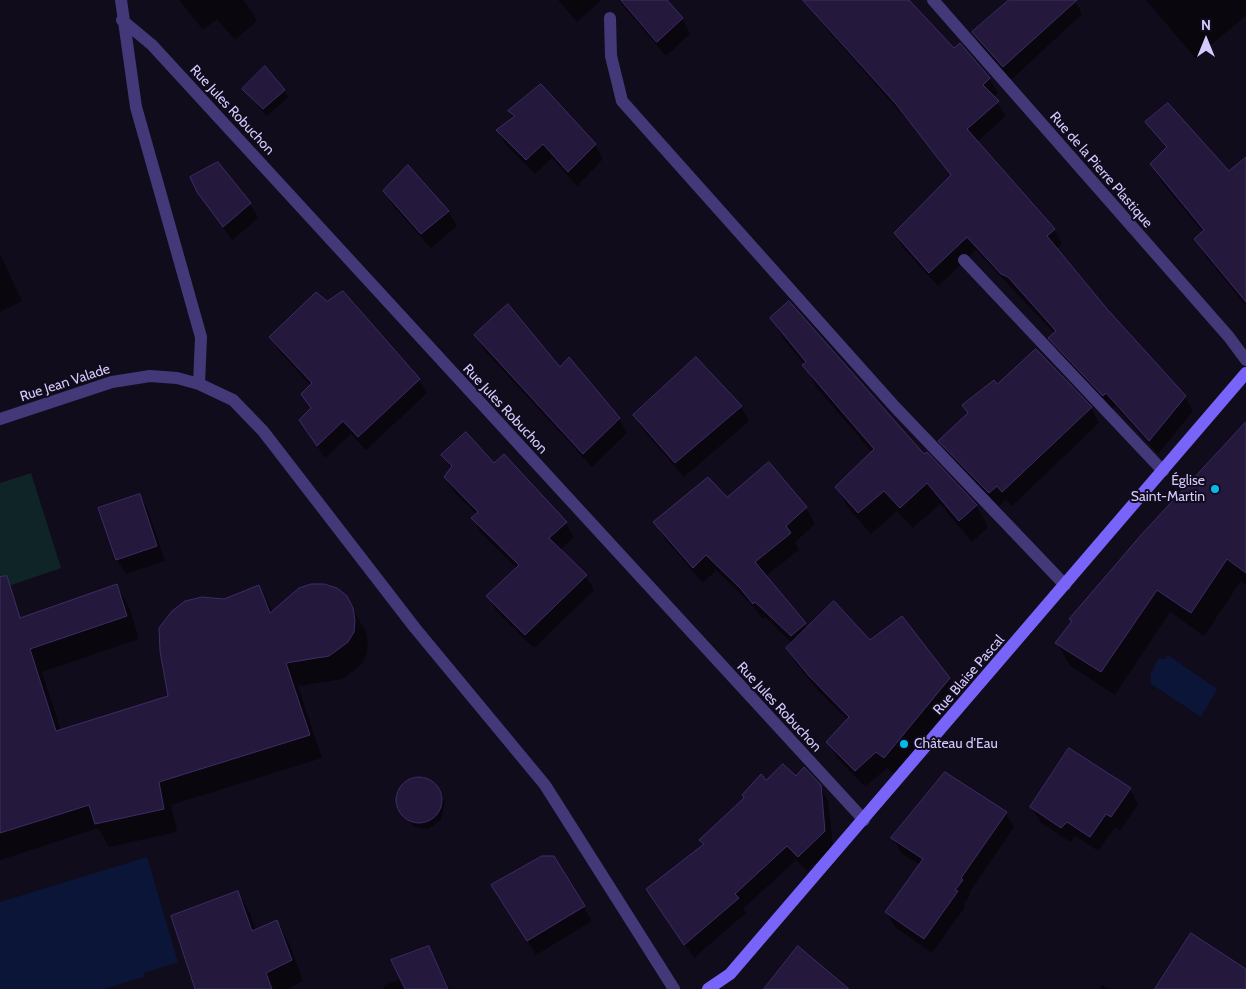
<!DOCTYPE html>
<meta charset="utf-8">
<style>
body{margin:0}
#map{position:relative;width:1246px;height:989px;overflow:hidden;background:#110c1c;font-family:Cabin,sans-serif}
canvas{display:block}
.north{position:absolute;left:1181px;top:15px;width:50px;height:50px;-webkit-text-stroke:4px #110c1c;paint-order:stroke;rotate:0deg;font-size:14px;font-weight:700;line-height:20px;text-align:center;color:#d5c9fd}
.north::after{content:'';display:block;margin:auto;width:18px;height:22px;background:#d5c9fd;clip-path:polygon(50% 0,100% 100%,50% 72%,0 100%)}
</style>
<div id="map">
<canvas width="1246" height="989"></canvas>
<div class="north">N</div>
</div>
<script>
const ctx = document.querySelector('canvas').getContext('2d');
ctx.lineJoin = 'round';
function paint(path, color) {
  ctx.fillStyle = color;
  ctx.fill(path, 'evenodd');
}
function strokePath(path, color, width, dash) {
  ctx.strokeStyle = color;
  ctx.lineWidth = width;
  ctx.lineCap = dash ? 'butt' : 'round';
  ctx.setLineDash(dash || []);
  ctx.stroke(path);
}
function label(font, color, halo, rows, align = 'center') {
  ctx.font = font + ' Cabin,sans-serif';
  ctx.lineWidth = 4;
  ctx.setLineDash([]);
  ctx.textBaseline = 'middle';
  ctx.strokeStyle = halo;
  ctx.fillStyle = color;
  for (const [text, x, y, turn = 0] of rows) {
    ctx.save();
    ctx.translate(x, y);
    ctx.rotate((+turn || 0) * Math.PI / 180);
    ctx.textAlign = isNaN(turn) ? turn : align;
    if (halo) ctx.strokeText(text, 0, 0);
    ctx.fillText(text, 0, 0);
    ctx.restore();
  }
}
paint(new Path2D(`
 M 31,473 L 61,568 L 0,589 L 0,483 Z`), '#0f2426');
paint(new Path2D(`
 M 1168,655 L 1217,689 L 1201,717 L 1151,684 L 1151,674 L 1158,659 L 1165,659 Z
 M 147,857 L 178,962 L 144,973 L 144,977 L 103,989 L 0,989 L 0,902 Z`), '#0a1537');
paint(new Path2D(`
 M 179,0 L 244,0 L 257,21 L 235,40 L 217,19 L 203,30 Z
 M 558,0 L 602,0 L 577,22 Z
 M 618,0 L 665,0 L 682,19 L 690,34 L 666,56 Z
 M 829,0 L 909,0 L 954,50 L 989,79 L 998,93 L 993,97 L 1006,116 L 977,142 L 1054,230 L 1062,244 L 1056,249 L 1106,310 L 1185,397 L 1193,411 L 1158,454 L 1115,406 L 1112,409 L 1058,352 L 1050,338 L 1055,334 L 976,250 L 938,286 L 903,248 L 895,233 L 952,176 L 928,144 L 824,26 L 815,12 Z
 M 1011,0 L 1074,0 L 1082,14 L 1011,80 L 982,47 L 974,32 Z
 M 1146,0 L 1246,0 L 1246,16 L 1195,58 Z
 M 244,89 L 284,90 L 288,97 L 267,116 Z
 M 510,111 L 595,145 L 603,159 L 577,186 L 552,158 L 535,174 L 506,145 L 498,130 L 514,118 Z
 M 1246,162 L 1246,306 L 1207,258 L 1196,239 L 1203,232 L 1162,183 L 1151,164 L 1229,173 Z
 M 384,191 L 448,211 L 457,226 L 431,248 L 393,206 Z
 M 198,192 L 250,204 L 258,218 L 232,240 Z
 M 0,254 L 22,301 L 0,312 Z
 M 772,319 L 924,456 L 976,505 L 988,527 L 972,542 L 940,504 L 913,528 L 897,511 L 871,534 L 849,509 L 837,488 L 872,452 L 816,387 L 805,365 L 784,340 Z
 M 476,336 L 560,369 L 619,419 L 627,433 L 592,467 L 484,350 Z
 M 271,337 L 419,380 L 427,393 L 366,450 L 351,434 L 325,458 L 309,434 L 311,410 L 302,394 L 311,386 L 279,351 Z
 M 997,386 L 1091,408 L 1099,423 L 1012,506 L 1006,500 L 998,507 L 949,456 L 940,441 Z
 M 741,407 L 749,421 L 684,477 L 643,430 L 634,415 Z
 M 1246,425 L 1246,585 L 1241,581 L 1204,636 L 1170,612 L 1115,695 L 1070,666 L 1057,643 L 1073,623 L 1071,620 Z
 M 443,455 L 493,465 L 566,523 L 574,537 L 560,550 L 586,576 L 594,590 L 534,648 L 496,611 L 488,596 L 517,569 L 481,533 L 473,518 L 477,515 L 454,492 L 445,477 L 451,469 Z
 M 769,464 L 806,508 L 815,524 L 795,542 L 799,550 L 766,576 L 808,629 L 870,642 L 949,679 L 959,696 L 894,774 L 887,768 L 865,787 L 838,759 L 828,742 L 848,720 L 820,693 L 798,666 L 788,649 L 793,644 L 765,617 L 763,619 L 751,604 L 716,570 L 703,583 L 664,538 L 655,522 L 727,498 Z
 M 140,496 L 148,510 L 165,561 L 126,574 L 117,560 L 99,509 Z
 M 117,586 L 130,609 L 139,639 L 42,672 L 61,731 L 170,697 L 224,601 L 259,586 L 273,612 L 346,597 L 366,632 L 368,644 L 366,656 L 361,665 L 343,679 L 298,686 L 322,758 L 171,805 L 177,832 L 109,847 L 98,828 L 0,860 L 0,626 Z
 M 421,778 L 434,785 L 445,802 L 441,820 L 428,829 L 414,827 L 399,809 L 398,794 L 401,787 L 406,782 Z
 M 796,778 L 820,786 L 828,801 L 833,846 L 807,871 L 796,860 L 743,909 L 746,913 L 694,958 L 648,889 L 704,846 L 701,840 L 766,781 Z
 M 1130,789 L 1138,804 L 1120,831 L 1115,827 L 1098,851 L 1076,836 L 1070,842 L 1040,822 L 1032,808 Z
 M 1006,813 L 1014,827 L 969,893 L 970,895 L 964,904 L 965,907 L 932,953 L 895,927 L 887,913 L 920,865 L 901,853 L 893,838 Z
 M 553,857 L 592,921 L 536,955 L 501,900 Z
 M 238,892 L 250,913 L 256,931 L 277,922 L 289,943 L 303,981 L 287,989 L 196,989 Z
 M 429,947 L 450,989 L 384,989 L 383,986 L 401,979 Z
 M 1102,985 L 1109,989 L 1100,989 Z`), '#0007');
const building = new Path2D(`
 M 621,0 L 667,0 L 683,18 L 657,42 Z
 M 803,0 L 909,0 L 954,48 L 960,43 L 990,78 L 983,85 L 999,101 L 967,129 L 1055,229 L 1047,236 L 1107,309 L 1186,396 L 1149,441 L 1106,393 L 1103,396 L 1048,338 L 1056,331 L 1008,277 L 1001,274 L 967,237 L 929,273 L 894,233 L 951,175 L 895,103 Z
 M 1009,0 L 1077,0 L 1003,67 L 972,32 Z
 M 265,66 L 285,90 L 263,109 L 242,89 Z
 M 541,84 L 596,144 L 568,172 L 543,144 L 526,160 L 496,130 L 515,116 L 508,111 Z
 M 1168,103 L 1229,171 L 1246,157 L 1246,302 L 1194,239 L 1204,230 L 1150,164 L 1167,147 L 1145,122 Z
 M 218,162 L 251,203 L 223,227 L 197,192 L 190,177 Z
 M 408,165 L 449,211 L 421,234 L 383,191 Z
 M 343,291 L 420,379 L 358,437 L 343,421 L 317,446 L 299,420 L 311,408 L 301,394 L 312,383 L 269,337 L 316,292 L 327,301 Z
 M 789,301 L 924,454 L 927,452 L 977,505 L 959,521 L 927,483 L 900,508 L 884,491 L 858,513 L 835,487 L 874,449 L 802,365 L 806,362 L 770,318 Z
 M 508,304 L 560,367 L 569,357 L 620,418 L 583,454 L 474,335 Z
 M 1036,349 L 1092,407 L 1002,492 L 997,486 L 989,493 L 938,441 L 968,413 L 962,405 L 994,380 L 997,384 Z
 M 696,357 L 742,406 L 675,463 L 633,415 Z
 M 1246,422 L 1246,573 L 1227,559 L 1191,613 L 1157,590 L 1101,672 L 1055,643 L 1072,621 L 1069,619 L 1142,534 Z
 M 466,432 L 494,463 L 504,454 L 567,522 L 549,538 L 587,575 L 525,635 L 486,596 L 519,565 L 471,518 L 478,512 L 444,477 L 452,466 L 441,455 Z
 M 769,462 L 807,507 L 786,526 L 791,533 L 755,562 L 806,623 L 791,636 L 755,602 L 753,604 L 740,588 L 706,555 L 693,568 L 653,522 L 708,477 L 727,497 Z
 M 140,494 L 157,546 L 116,560 L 98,508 Z
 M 7,576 L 20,618 L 117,584 L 127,616 L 30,649 L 56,731 L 168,696 L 160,651 L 159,628 L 172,611 L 185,601 L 202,597 L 224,599 L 259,585 L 270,613 L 299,588 L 311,584 L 324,584 L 337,588 L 347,596 L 353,608 L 355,620 L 354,632 L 348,642 L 329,656 L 286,663 L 310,735 L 159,782 L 164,809 L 95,824 L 89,805 L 0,833 L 0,577 Z
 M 834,601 L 870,640 L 902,616 L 950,678 L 884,758 L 876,752 L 855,771 L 826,742 L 849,717 L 809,676 L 786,648 Z
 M 1069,748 L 1131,788 L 1111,817 L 1106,814 L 1090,837 L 1067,822 L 1061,828 L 1030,807 Z
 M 783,764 L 796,776 L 804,767 L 821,785 L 825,831 L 798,857 L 787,846 L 735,894 L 739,898 L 684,945 L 646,889 L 704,844 L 699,840 L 744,798 L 742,795 L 761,774 L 766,780 Z
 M 945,772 L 1007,812 L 961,878 L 963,880 L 955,890 L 958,891 L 924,939 L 885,912 L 923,859 L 891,838 Z
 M396 800a23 23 0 1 1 46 0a23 23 0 1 1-46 0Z
 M 542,856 L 554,856 L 585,906 L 527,941 L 491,885 Z
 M 238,891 L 252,931 L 277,920 L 292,960 L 266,973 L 272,989 L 195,989 L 171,916 Z
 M 1191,933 L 1246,969 L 1246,989 L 1155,989 Z
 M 429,946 L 448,989 L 405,989 L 391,960 Z
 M 798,946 L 849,989 L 764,989 Z`);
paint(building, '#24193c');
strokePath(building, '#3e2c67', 1);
strokePath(new Path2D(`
 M 610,18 L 611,56 L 622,101 L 895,407 L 1065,585
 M 964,260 L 1163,471`), '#433979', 12);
strokePath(new Path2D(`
 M 121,0 L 136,107 L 201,337 L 199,384
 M 933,0 L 1229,337 L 1246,360
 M 122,20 L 152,45 L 864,820
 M 0,419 L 112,382 L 150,376 L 177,378 L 199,384 L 233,400 L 263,431 L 415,628 L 545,785 L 674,989`), '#433979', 12);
strokePath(new Path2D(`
 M 708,989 L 730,974 L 1246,373`), '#7964f9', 12);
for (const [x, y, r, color] of [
 [1215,489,5,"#09b9e9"],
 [904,744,5,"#09b9e9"]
]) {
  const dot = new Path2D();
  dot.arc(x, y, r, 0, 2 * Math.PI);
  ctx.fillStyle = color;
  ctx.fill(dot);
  strokePath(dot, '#110c1c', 2);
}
label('14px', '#d5c9fd', '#110c1c', [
 ["Rue Jules Robuchon",232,110,47],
 ["Rue de la Pierre Plastique",1101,170,49],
 ["Rue Jean Valade",65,383,-18],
 ["Rue Jules Robuchon",505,409,47],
 ["Rue Blaise Pascal",969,675,-49],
 ["Rue Jules Robuchon",779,707,47]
]);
label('14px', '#d5c9fd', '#110c1c', [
 ["Église",1205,481],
 ["Saint-Martin",1205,497],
 ["Château d'Eau",914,744,"left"]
], 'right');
</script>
